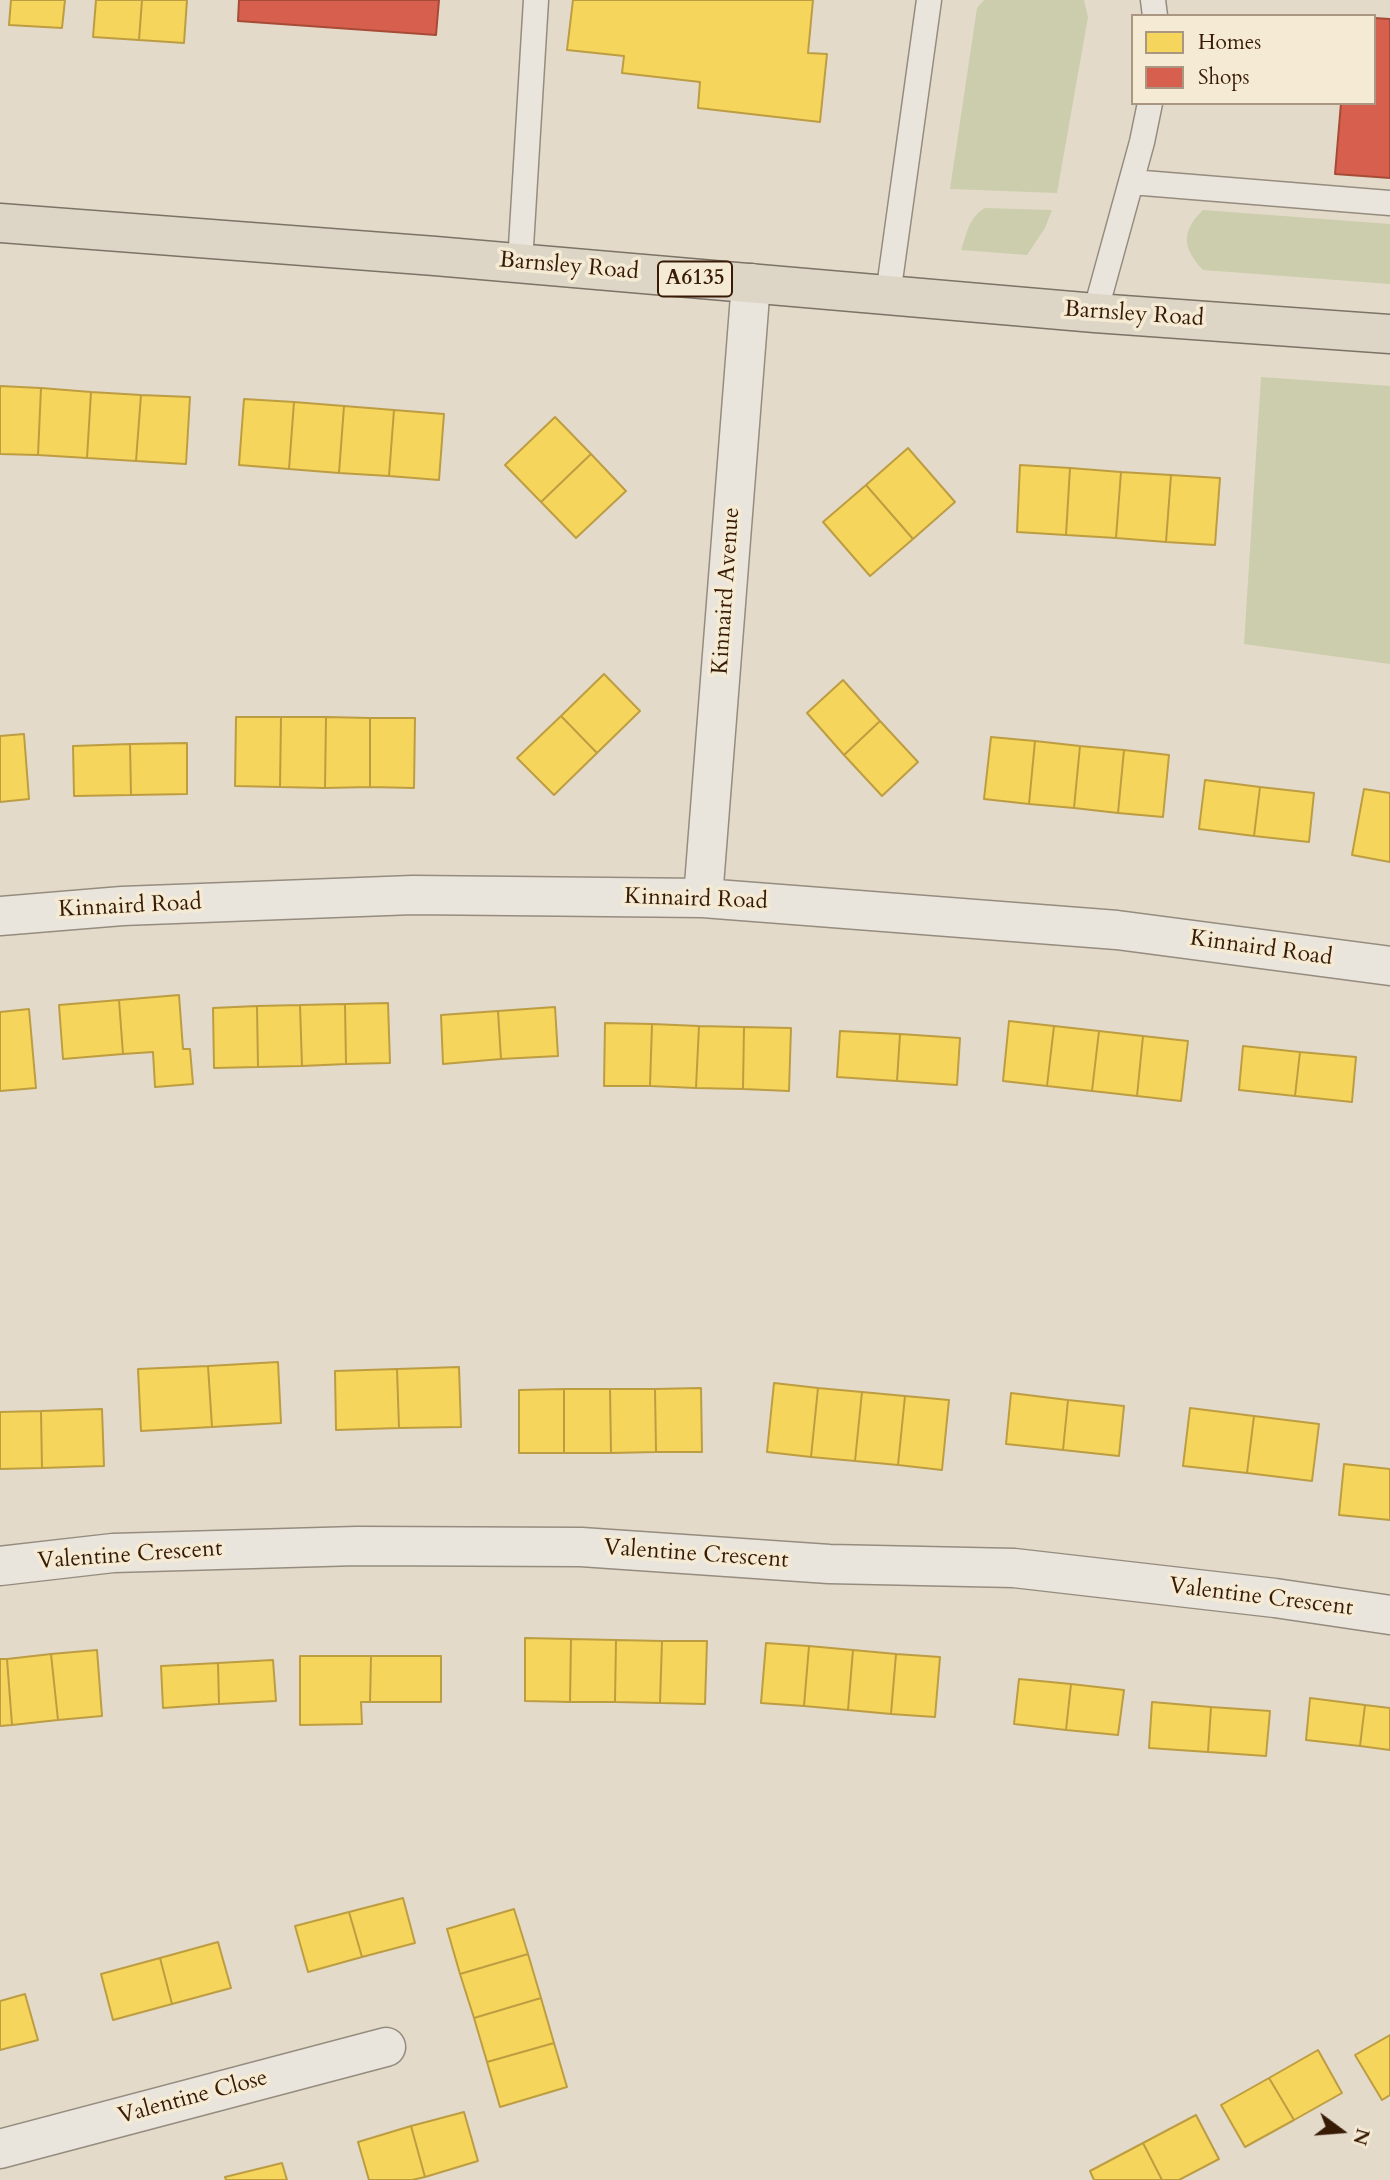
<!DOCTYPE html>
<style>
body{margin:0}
#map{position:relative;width:1390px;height:2180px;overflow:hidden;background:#e4dac9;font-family:Cardo,serif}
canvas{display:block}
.legend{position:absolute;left:1131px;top:14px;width:245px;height:91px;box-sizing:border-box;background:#f5ead4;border:2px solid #a99781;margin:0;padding:9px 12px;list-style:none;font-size:21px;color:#381b04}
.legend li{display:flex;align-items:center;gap:14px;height:35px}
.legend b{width:35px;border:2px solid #a99781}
.north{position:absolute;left:1306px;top:2096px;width:70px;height:70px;-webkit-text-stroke:5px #f5ead4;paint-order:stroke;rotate:106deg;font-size:19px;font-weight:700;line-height:28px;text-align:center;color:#381b04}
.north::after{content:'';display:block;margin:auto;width:24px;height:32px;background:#381b04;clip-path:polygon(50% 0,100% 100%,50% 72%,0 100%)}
</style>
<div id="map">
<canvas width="1390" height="2180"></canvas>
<ul class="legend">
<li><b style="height:19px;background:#f6d55c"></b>Homes</li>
<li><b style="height:19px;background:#d6604d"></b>Shops</li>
</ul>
<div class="north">N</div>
</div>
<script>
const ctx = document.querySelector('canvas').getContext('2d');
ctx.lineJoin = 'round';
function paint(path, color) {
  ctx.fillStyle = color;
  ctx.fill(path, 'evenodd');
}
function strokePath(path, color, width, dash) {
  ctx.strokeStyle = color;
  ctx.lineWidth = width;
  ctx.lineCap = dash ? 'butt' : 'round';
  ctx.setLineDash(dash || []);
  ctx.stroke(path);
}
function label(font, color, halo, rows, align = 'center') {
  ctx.font = font + ' Cardo,serif';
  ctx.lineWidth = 7;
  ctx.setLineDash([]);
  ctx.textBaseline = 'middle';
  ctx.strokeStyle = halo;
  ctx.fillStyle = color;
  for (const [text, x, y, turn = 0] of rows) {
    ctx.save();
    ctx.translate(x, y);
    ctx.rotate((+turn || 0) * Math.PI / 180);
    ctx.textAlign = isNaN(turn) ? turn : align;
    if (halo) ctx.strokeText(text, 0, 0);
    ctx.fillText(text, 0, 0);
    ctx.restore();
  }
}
paint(new Path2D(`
 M 984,0 L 1084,0 L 1088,17 L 1057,193 L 950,189 L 977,8 Z
 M 985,208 L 1052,210 L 1045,228 L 1027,255 L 961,250 C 967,233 969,217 985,208 Z
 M 1203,210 L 1390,224 L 1390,284 L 1203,270 C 1182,248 1181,231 1203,210 Z
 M 1261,377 L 1390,386 L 1390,664 L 1244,644 Z`), '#cbcdac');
const homes = new Path2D(`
 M 11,0 L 65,0 L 62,28 L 9,25 Z
 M 96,0 L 142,0 L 139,40 L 93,37 Z
 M 142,0 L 187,0 L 184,43 L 139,40 Z
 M 573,0 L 813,0 L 808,53 L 827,54 L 820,122 L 698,108 L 700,82 L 622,73 L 624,56 L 567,50 Z
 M 0,386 L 41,388 L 38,455 L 0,454 Z
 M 41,388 L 91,392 L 87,458 L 38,455 Z
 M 91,392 L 141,395 L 136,461 L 87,458 Z
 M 141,395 L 190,397 L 186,464 L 136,461 Z
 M 244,399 L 294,402 L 289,469 L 239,465 Z
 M 294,402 L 344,406 L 339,473 L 289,469 Z
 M 344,406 L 394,410 L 389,476 L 339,473 Z
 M 394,410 L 444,414 L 439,480 L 389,476 Z
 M 555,417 L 591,454 L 541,502 L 505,465 Z
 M 908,448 L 955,502 L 913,539 L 866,485 Z
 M 591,454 L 626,491 L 576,538 L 541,502 Z
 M 1020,465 L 1070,468 L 1066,535 L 1017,532 Z
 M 1070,468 L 1121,472 L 1116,538 L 1066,535 Z
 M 1121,472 L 1171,475 L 1166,542 L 1116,538 Z
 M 1171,475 L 1220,478 L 1215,545 L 1166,542 Z
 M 866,485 L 913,539 L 870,576 L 823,522 Z
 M 604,674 L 640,711 L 597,753 L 561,716 Z
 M 843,680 L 880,721 L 844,755 L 807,713 Z
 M 561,716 L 597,753 L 554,795 L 517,758 Z
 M 236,717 L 281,717 L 280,787 L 235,786 Z
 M 281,717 L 326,717 L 325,788 L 280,787 Z
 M 326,717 L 370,718 L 370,787 L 325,788 Z
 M 370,718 L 415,718 L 414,788 L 370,787 Z
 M 880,721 L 918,762 L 882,796 L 844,755 Z
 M 24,734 L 29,799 L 0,802 L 0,736 Z
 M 991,737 L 1035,741 L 1029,804 L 984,799 Z
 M 1035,741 L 1080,746 L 1074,808 L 1029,804 Z
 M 187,743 L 187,794 L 131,795 L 130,744 Z
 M 130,744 L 131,795 L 74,796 L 73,746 Z
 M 1080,746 L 1124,750 L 1118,813 L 1074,808 Z
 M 1124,750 L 1169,755 L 1163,817 L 1118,813 Z
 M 1205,780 L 1260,787 L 1254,836 L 1199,829 Z
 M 1260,787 L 1314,793 L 1309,842 L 1254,836 Z
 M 1364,789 L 1390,793 L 1390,862 L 1352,855 Z
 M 179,995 L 183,1049 L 190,1049 L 193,1084 L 155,1087 L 153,1052 L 123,1054 L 119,1000 Z
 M 119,1000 L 123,1054 L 63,1059 L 59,1005 Z
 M 388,1003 L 390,1063 L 346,1064 L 345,1004 Z
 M 345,1004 L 346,1064 L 302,1066 L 300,1005 Z
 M 300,1005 L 302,1066 L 258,1067 L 257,1006 Z
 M 257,1006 L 258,1067 L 214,1068 L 213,1008 Z
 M 555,1007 L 558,1056 L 501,1059 L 498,1011 Z
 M 29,1009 L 36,1088 L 0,1091 L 0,1012 Z
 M 498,1011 L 501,1059 L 443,1064 L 441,1015 Z
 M 1009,1021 L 1054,1026 L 1047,1086 L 1003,1081 Z
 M 605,1023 L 652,1024 L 650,1086 L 604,1086 Z
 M 652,1024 L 699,1026 L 696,1088 L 650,1086 Z
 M 699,1026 L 744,1027 L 743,1089 L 696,1088 Z
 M 1054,1026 L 1099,1031 L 1092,1091 L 1047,1086 Z
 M 744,1027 L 791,1028 L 789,1091 L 743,1089 Z
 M 840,1031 L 900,1034 L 897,1081 L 837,1077 Z
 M 1099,1031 L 1143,1036 L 1137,1096 L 1092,1091 Z
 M 900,1034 L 960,1038 L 957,1085 L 897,1081 Z
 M 1143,1036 L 1188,1041 L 1181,1101 L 1137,1096 Z
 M 1243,1046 L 1300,1052 L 1295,1096 L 1239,1090 Z
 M 1300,1052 L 1356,1057 L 1352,1102 L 1295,1096 Z
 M 278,1362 L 281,1423 L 212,1427 L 208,1366 Z
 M 208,1366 L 212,1427 L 141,1431 L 138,1369 Z
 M 459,1367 L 461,1427 L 399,1428 L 397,1369 Z
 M 397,1369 L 399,1428 L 336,1430 L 335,1371 Z
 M 774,1383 L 818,1388 L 811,1457 L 767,1452 Z
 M 701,1388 L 702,1452 L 656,1452 L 655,1389 Z
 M 818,1388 L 862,1392 L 855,1461 L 811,1457 Z
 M 564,1389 L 564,1453 L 519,1453 L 519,1390 Z
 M 564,1389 L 610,1389 L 611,1453 L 564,1453 Z
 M 610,1389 L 655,1389 L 656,1452 L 611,1453 Z
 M 862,1392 L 905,1396 L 898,1465 L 855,1461 Z
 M 1011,1393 L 1068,1400 L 1063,1450 L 1006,1444 Z
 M 905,1396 L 949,1400 L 942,1470 L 898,1465 Z
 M 1068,1400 L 1124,1406 L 1119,1456 L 1063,1450 Z
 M 1190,1408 L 1254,1416 L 1247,1473 L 1183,1466 Z
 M 102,1409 L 104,1466 L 42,1468 L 41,1411 Z
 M 41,1411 L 42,1468 L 0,1469 L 0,1412 Z
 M 1254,1416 L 1319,1424 L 1312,1481 L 1247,1473 Z
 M 1344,1464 L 1390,1469 L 1390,1520 L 1339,1515 Z
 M 525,1638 L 571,1639 L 570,1702 L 525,1701 Z
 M 571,1639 L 616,1640 L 615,1702 L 570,1702 Z
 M 616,1640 L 662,1641 L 660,1703 L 615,1702 Z
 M 662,1641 L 707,1641 L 705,1704 L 660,1703 Z
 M 766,1643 L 809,1646 L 804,1706 L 761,1703 Z
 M 809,1646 L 853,1650 L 848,1710 L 804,1706 Z
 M 97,1650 L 102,1716 L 58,1720 L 51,1654 Z
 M 853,1650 L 896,1654 L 891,1714 L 848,1710 Z
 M 51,1654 L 58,1720 L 12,1725 L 7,1659 Z
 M 896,1654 L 940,1657 L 935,1717 L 891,1714 Z
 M 300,1656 L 371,1656 L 370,1702 L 361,1702 L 362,1724 L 300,1725 Z
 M 371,1656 L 441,1656 L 441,1702 L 370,1702 Z
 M 0,1659 L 7,1659 L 12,1725 L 0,1726 Z
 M 273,1660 L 276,1701 L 219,1704 L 218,1663 Z
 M 218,1663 L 219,1704 L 163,1708 L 161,1666 Z
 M 1019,1679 L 1071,1684 L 1066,1730 L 1014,1724 Z
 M 1071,1684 L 1124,1690 L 1118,1735 L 1066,1730 Z
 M 1310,1698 L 1365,1705 L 1360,1746 L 1306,1740 Z
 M 1152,1702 L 1211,1707 L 1208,1752 L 1149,1748 Z
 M 1365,1705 L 1390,1708 L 1390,1750 L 1360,1746 Z
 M 1211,1707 L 1270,1711 L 1266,1756 L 1208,1752 Z
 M 403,1898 L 415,1943 L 362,1957 L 349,1912 Z
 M 514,1909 L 528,1954 L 460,1974 L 447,1929 Z
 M 349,1912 L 362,1957 L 308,1972 L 295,1926 Z
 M 218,1942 L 231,1988 L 172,2004 L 160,1958 Z
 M 528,1954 L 541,1998 L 474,2018 L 460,1974 Z
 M 160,1958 L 172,2004 L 113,2020 L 101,1974 Z
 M 25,1994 L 38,2040 L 0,2050 L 0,2001 Z
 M 541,1998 L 554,2043 L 487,2062 L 474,2018 Z
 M 1390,2035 L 1390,2095 L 1382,2100 L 1355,2055 Z
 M 554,2043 L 567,2087 L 500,2107 L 487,2062 Z
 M 1318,2050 L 1342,2093 L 1294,2120 L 1269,2078 Z
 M 1269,2078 L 1294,2120 L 1245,2147 L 1221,2105 Z
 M 464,2112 L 478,2161 L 425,2177 L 411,2126 Z
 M 1196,2115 L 1219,2159 L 1179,2180 L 1162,2180 L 1143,2143 Z
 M 411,2126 L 425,2177 L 412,2180 L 369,2180 L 358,2142 Z
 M 1143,2143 L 1162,2180 L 1094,2180 L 1090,2171 Z
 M 282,2163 L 287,2180 L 226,2180 L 225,2177 Z`);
paint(homes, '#f6d55c');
strokePath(homes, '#bd9d42', 2);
const shops = new Path2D(`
 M 239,0 L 439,0 L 436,35 L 238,21 Z
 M 1374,18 L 1390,19 L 1390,178 L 1335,174 L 1341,103 L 1374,103 Z`);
paint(shops, '#d6604d');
strokePath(shops, '#a74b37', 2);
const service = new Path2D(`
 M 1153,0 L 1155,16
 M 1131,182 L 1390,203
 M 520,263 L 536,0
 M 888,295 L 929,0
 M 1095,313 L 1142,142 L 1150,103`);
const minor = new Path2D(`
 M 703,898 L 751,283
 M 0,916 L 122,906 L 413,895 L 703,898 L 1117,930 L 1390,966
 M 0,1566 L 113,1553 L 357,1546 L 581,1547 L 829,1564 L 1014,1568 L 1275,1598 L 1390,1615
 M 0,2149 L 386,2047`);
const primary = new Path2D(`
 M 0,223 L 435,256 L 1095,313 L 1390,334`);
strokePath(service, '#958c7f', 27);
strokePath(minor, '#958c7f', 41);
strokePath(primary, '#7c7266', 41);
strokePath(service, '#e9e4dc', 24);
strokePath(minor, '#e9e4dc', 38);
strokePath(primary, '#ddd5c6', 38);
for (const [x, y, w] of [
 [695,279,74]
]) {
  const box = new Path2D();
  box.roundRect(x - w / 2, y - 17.5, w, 35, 5);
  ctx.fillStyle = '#f5ead4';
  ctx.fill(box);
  strokePath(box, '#381b04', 2);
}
label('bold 21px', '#381b04', null, [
 ["A6135",695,279]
]);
label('23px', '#381b04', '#f5ead4', [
 ["Barnsley Road",569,267,5],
 ["Barnsley Road",1134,315,4],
 ["Kinnaird Avenue",727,591,-86],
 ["Kinnaird Road",696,900,2],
 ["Kinnaird Road",130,907,-3],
 ["Kinnaird Road",1261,949,8],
 ["Valentine Crescent",696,1555,4],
 ["Valentine Crescent",130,1556,-4],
 ["Valentine Crescent",1261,1598,7],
 ["Valentine Close",193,2098,-15]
]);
</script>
